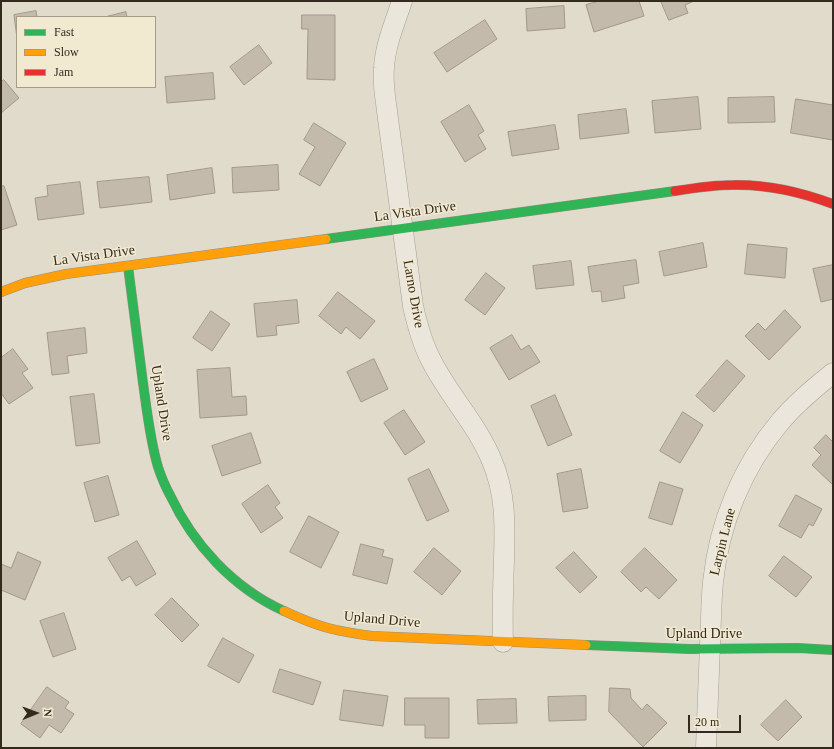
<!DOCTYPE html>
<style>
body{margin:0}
#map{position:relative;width:834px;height:749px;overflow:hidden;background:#e1dbcb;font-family:Georgia,serif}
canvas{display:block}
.frame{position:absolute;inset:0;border:2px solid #33291e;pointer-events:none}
.legend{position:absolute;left:16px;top:16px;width:140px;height:72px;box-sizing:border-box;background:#f2e9d1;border:1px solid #a69c89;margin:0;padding:5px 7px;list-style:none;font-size:12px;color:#33291e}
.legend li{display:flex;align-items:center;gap:8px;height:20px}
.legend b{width:20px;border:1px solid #a69c89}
.north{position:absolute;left:16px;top:693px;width:40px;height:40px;-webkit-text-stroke:3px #f2e9d1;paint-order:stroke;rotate:89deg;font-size:11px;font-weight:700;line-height:16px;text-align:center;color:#33291e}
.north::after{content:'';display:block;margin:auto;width:14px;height:18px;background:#33291e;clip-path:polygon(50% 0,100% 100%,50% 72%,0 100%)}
.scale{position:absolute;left:688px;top:715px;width:53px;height:18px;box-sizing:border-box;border:2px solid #33291e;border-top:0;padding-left:5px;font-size:12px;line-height:14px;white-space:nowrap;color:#33291e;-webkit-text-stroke:3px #f2e9d1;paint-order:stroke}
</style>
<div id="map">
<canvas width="834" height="749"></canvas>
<div class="frame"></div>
<ul class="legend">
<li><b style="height:5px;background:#30b455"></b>Fast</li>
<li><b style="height:5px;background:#ff9f0a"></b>Slow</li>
<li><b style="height:5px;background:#e5322d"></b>Jam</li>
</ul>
<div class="north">N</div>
<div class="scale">20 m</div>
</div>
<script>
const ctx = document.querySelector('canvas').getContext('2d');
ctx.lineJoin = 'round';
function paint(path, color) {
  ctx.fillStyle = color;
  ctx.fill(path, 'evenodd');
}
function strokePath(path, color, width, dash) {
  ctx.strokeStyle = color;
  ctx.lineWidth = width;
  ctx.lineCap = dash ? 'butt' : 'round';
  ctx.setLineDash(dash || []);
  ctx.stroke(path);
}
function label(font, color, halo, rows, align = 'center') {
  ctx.font = font + ' Georgia,serif';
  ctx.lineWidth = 3;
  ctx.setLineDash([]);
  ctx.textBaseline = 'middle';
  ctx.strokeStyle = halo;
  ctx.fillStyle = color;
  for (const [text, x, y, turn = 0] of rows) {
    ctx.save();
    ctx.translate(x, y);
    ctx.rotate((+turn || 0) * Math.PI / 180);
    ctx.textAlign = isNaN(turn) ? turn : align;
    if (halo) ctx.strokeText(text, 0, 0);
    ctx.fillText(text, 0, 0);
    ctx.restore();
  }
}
const building = new Path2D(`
 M 600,1 L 639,1 L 644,16 L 594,32 L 586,5 Z
 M 661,1 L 694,1 L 685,5 L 688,13 L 669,20 Z
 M 564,6 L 565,28 L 527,31 L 526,9 Z
 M 36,11 L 37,17 L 17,17 L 17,38 L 14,15 Z
 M 126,12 L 127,17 L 105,17 Z
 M 302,15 L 335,15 L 335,80 L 307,79 L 308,29 L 302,29 Z
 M 485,20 L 497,39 L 447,72 L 434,53 Z
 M 259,45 L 272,63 L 244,85 L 230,67 Z
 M 213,73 L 215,99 L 167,103 L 165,77 Z
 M 4,80 L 19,98 L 1,113 L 1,82 Z
 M 698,97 L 701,129 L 655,133 L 652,101 Z
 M 774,97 L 775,122 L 728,123 L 728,98 Z
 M 796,99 L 833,105 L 833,140 L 791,133 Z
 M 469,105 L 484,131 L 478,135 L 486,149 L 465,162 L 441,122 Z
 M 626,109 L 629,133 L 580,139 L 578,115 Z
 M 314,123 L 346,143 L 320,186 L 299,174 L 315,147 L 304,140 Z
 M 555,125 L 559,149 L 512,156 L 508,132 Z
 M 278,165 L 279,190 L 233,193 L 232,168 Z
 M 212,168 L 215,193 L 170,200 L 167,175 Z
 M 149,177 L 152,202 L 100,208 L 97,182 Z
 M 80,182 L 84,214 L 38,220 L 35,198 L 48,196 L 47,186 Z
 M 4,186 L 17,225 L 1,230 L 1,187 Z
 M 703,243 L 707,267 L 664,276 L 659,252 Z
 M 748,244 L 787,248 L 785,278 L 745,274 Z
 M 636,260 L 639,283 L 623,286 L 625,298 L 602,302 L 601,291 L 592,292 L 588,267 Z
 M 571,261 L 574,285 L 536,289 L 533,266 Z
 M 833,265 L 833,299 L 821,302 L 813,269 Z
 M 486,273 L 505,288 L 485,315 L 465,300 Z
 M 338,292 L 375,321 L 360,339 L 346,327 L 341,334 L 319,316 Z
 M 297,300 L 299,323 L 276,326 L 277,335 L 257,337 L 254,304 Z
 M 785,310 L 801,327 L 769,360 L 745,336 L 758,323 L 765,330 Z
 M 211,311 L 230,324 L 212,351 L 193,338 Z
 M 85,328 L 87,353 L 67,356 L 69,373 L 52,375 L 47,333 Z
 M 512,335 L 521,350 L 529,345 L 540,362 L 509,380 L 490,348 Z
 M 13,349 L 28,369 L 22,373 L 33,388 L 9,404 L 1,393 L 1,358 Z
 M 374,359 L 388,389 L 361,402 L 347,372 Z
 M 727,360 L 745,376 L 714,412 L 696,396 Z
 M 230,368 L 232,397 L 246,396 L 247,415 L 200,418 L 197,370 Z
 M 94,394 L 100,443 L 76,446 L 70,397 Z
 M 555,395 L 572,435 L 548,446 L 531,406 Z
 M 404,410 L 425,442 L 405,455 L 384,423 Z
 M 683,412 L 703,425 L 680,463 L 660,451 Z
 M 251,433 L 261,463 L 222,476 L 212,446 Z
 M 826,435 L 833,442 L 833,485 L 812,465 L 821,455 L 814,448 Z
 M 429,469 L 449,511 L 427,521 L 408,479 Z
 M 581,469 L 588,508 L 563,512 L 557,474 Z
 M 108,476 L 119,515 L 95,522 L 84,483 Z
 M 660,482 L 683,489 L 672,525 L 649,518 Z
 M 268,485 L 280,503 L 275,507 L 283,518 L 261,533 L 242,504 Z
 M 796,495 L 822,509 L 813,526 L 809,524 L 801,538 L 779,526 Z
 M 309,516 L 339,532 L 321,568 L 290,552 Z
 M 137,541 L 156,574 L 136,586 L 130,576 L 122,581 L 108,558 Z
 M 361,544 L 384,550 L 382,556 L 393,559 L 387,584 L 353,575 Z
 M 434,548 L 461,571 L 442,595 L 414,572 Z
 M 645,548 L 677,580 L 659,599 L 646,587 L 641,592 L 621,572 Z
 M 18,552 L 41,562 L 25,600 L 1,590 L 1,564 L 11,568 Z
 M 574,552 L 597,577 L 580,593 L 556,568 Z
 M 784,556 L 812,577 L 796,597 L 769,576 Z
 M 172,598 L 199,625 L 182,642 L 155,615 Z
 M 64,613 L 76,649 L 53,657 L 40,621 Z
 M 223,638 L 254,655 L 239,683 L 208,666 Z
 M 280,669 L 321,682 L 313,705 L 273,692 Z
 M 47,687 L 69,702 L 65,708 L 74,714 L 61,733 L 49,725 L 40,738 L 21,724 Z
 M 610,688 L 630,689 L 631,698 L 642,710 L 647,704 L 667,723 L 643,747 L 609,712 Z
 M 344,690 L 388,696 L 383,726 L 340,720 Z
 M 586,696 L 586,720 L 549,721 L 548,697 Z
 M 405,698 L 449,698 L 449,738 L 425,738 L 425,725 L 405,725 Z
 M 516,699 L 517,723 L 478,724 L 477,700 Z
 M 786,700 L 802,717 L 778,741 L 761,725 Z`);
paint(building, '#c4baac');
strokePath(building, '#a1978b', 1);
const street = new Path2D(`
 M 402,1 C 395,23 385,45 384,68 C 383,77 384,87 385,96 L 413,306 C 417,324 422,343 431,360 C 449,396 477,424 492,461 C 506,494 505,525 504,560 C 503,587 502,614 503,642
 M 706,748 C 707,714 709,679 710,645 C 711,624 711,603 713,582 C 719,524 742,467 780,422 C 795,404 814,388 833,373`);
const fast = new Path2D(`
 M 326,239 L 675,191
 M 128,266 C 133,305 138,344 143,383 C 147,411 150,440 158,467 C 161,476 165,486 170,495 C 193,544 233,588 284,611
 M 586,645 L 690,649 L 798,648 L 833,650`);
const slow = new Path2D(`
 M 1,292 L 25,283 L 66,274 L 326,239
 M 284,611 C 299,618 313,624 328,628 C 343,632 357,634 372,636 L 586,645`);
const jam = new Path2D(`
 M 675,191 C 694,188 714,185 733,185 C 768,184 801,192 833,204`);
strokePath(street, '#a6a094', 21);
strokePath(fast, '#968f84', 10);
strokePath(slow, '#968f84', 10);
strokePath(jam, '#968f84', 10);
strokePath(street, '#eae6dc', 20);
strokePath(fast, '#30b455', 9);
strokePath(slow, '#ff9f0a', 9);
strokePath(jam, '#e5322d', 9);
label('14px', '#33291e', '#f2e9d1', [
 ["La Vista Drive",415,212,-8],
 ["La Vista Drive",94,256,-8],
 ["Larno Drive",413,294,80],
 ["Upland Drive",161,403,81],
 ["Larpin Lane",723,542,-76],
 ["Upland Drive",382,620,5],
 ["Upland Drive",704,634]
]);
</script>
